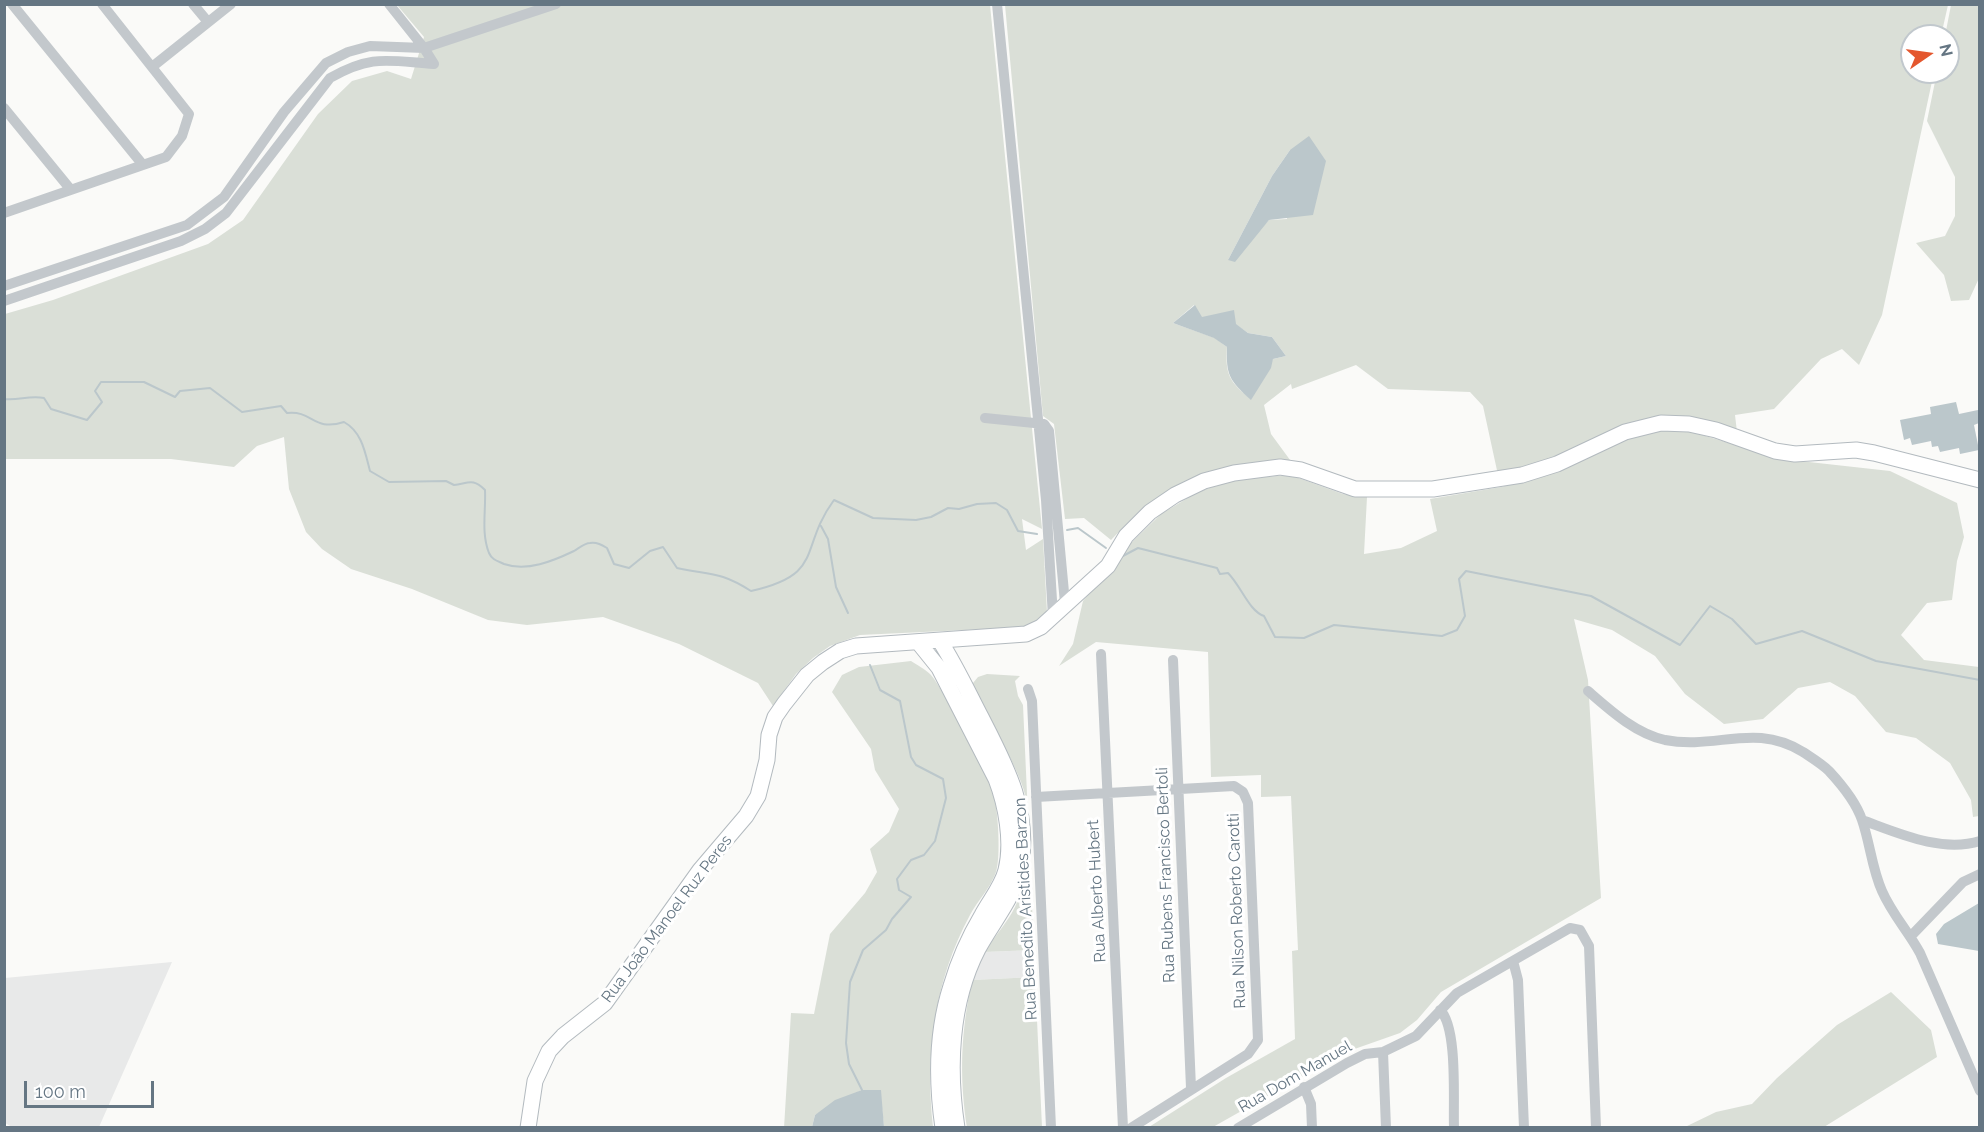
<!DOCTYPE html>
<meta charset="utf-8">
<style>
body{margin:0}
#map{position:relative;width:1984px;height:1132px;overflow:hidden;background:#fafaf8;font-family:Raleway,sans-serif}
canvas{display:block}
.frame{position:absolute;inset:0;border:6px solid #657683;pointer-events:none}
.north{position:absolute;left:1900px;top:24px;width:60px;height:60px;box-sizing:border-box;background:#fff;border:2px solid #c1c8cd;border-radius:50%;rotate:77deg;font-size:16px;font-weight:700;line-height:24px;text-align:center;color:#657683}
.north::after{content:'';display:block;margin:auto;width:21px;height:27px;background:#e4572e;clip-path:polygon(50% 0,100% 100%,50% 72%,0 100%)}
.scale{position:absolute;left:24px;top:1081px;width:130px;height:27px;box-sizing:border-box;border:3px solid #657683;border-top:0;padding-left:8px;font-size:18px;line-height:21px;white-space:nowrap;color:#657683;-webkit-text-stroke:4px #fff;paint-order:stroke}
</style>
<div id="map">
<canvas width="1984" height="1132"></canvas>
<div class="frame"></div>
<div class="north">N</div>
<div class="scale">100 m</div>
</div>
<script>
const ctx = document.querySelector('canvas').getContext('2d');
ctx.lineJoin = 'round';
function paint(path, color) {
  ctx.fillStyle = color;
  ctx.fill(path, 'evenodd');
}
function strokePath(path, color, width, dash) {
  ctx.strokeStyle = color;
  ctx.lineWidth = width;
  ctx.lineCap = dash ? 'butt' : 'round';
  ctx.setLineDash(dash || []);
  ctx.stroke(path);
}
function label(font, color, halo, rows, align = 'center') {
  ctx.font = font + ' Raleway,sans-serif';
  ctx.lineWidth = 6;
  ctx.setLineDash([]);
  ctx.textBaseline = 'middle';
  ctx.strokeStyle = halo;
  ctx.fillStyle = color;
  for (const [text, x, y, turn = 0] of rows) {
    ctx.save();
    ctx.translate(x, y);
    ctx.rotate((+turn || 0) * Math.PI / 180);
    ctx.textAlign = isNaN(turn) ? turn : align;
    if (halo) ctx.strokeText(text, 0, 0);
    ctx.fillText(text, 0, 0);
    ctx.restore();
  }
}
paint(new Path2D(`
 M 1034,950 L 1035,977 L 972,980 L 984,952 Z
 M 172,962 L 99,1127 L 12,1127 L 5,1123 L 5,978 Z`), '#e8e9e9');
paint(new Path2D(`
 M 397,5 L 990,5 L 1042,529 L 1022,519 L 1026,550 L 1043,539 L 1047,612 L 1029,627 L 860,635 L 830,646 L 813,658 L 796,674 L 773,706 L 758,683 L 679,644 L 603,617 L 527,625 L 488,620 L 412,589 L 351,569 L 322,549 L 306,532 L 289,489 L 284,437 L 257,446 L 234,467 L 171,459 L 5,459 L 5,314 L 53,300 L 208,244 L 243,220 L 318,114 L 352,81 L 387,71 L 411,79 L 424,37 Z
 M 1005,5 L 1948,5 L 1941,36 L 1912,36 L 1912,72 L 1934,72 L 1882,315 L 1859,365 L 1842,349 L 1821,359 L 1774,409 L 1735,415 L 1737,432 L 1690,419 L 1498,475 L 1483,406 L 1470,392 L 1388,389 L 1356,365 L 1292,389 L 1291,384 L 1264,405 L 1271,434 L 1293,464 C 1276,464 1259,464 1242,465 C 1190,470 1146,504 1111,540 L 1084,518 L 1065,519 L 1054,424 L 1043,416 ZM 1290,150 L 1287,219 L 1269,220 L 1228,260 L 1272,176 ZM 1194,305 L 1201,317 L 1235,324 L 1248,333 L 1272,337 L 1286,356 L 1273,359 L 1251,399 C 1229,382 1225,374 1227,347 L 1215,338 L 1173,323 Z
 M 1951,5 L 1979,5 L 1980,276 L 1969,300 L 1951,301 L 1944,275 L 1916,243 L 1945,236 L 1955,216 L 1955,177 L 1927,121 L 1937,72 L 1948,72 L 1948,36 L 1945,36 Z
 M 1652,431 L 1689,431 L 1782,459 L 1890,471 L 1957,503 L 1964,537 L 1957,561 L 1952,600 L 1927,603 L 1901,635 L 1924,660 L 1979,667 L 1979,816 L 1973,817 L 1971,800 L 1950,763 L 1916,738 L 1886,732 L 1855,696 L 1830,682 L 1798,688 L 1763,719 L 1724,724 L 1685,694 L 1655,656 L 1612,630 L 1574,619 L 1588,680 L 1601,898 L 1441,992 L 1417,1020 L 1400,1033 L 1346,1052 L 1213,1127 L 1149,1127 L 1226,1078 L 1295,1039 L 1292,951 L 1298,950 L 1291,796 L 1261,797 L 1261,775 L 1211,777 L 1208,652 L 1096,642 L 1059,666 L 1073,644 L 1083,601 L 1131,543 L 1161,514 L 1196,493 L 1234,479 L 1290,475 L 1343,494 L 1367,497 L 1364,554 L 1401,548 L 1437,531 L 1430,499 L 1501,487 L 1567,468 L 1606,447 Z
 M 911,661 C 917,665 925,669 930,674 C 943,687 989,777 994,795 C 998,812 1001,856 996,872 C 990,889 978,900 970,915 C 934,982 925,1053 933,1127 L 884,1127 L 880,1090 L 862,1090 L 815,1115 L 812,1127 L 784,1128 L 791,1013 L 814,1014 L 830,934 L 865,893 L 877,872 L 870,849 L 889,832 L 899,809 L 875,770 L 871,749 L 832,692 L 842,675 L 859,667 Z
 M 987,674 L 1020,676 L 1015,681 L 1018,696 L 1023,705 L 1034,950 L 984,952 C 994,937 1007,923 1015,907 C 1032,871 1035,819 1021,782 C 1009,751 989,722 974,693 L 973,683 L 978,677 Z
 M 1035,977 L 1042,1127 L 967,1128 C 959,1075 961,1032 972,980 Z
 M 1891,992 L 1931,1030 L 1937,1057 L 1824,1127 L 1685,1127 L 1716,1112 L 1752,1104 L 1777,1078 L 1837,1025 Z`), '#dadfd7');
paint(new Path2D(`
 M 1309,136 L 1326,161 L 1313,215 L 1269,220 L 1235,262 L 1228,260 L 1272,176 L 1290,150 Z
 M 1195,305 L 1202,317 L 1234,310 L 1236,324 L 1248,333 L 1272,337 L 1286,356 L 1273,359 L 1271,368 L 1251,400 C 1229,380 1226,375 1227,347 L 1214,338 L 1173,323 Z
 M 1956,402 L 1959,414 L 1978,410 L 1979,423 L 1974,425 L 1979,450 L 1960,454 L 1959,448 L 1940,452 L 1938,446 L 1932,447 L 1931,441 L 1912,445 L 1910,438 L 1904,440 L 1900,420 L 1931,414 L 1930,407 Z
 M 1979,903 L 1979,951 L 1938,944 L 1936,934 L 1944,924 Z
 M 862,1090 L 881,1090 L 884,1127 L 812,1127 L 815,1115 L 835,1100 Z`), '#bbc7cb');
strokePath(new Path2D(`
 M 4,399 C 18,401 29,395 44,398 L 51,409 L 87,420 L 102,402 L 95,391 L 101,382 L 144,382 L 175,397 L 180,391 L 210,388 L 242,412 L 281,406 L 287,413 C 313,410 313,432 344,422 C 362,432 365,452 370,471 L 389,482 L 446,481 L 454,485 C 469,483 473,478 485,490 C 486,511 481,533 489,553 C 492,560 498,561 504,564 C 527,572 553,561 574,551 C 579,548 585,543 590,543 C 597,542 602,545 607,548 L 614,564 L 629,568 L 650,551 L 663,547 L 677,568 C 710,575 720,571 751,591 C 826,574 798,549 834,500 L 873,518 L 916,520 L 931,517 L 948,508 L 959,509 L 977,504 L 996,503 L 1007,510 L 1018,531 L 1037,534
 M 821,526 L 828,539 L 836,587 L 848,613
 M 1067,530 L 1078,528 L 1106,548
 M 1121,557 L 1138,548 L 1217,568 L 1220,574 L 1228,573 C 1241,586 1249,611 1264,616 L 1275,637 L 1304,638 L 1334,625 L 1442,636 L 1457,630 L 1465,616 L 1459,579 L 1466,571 L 1591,596 L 1680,645 L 1710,606 L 1732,619 L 1756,644 L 1802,631 L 1876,661 L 1980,680
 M 862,1090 L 849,1064 L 846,1043 L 850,982 L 863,950 L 886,930 L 892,919 L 911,897 L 899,890 L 897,879 L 911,860 L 924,855 L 935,841 L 946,798 L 943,779 L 916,765 L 911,757 L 900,701 L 880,690 L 870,665`), '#bbc7cb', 2);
const secondary = new Path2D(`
 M 940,641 C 956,666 968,692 981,717 C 1005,764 1030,809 1021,864 C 1016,896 993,921 978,949 C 950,1003 948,1069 957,1128
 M 918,642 L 939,668 L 996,779 C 1006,805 1013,842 1006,870 C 1002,886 990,900 982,915 C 969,937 958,962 951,986 C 936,1032 936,1080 943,1128
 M 528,1128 L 535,1081 L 549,1051 L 563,1036 L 605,1003 L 700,870 L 746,816 L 758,796 L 767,760 L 769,735 L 775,717 L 784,704 L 807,675 L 823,662 L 840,651 L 856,646 L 1026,634 L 1041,627 L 1108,566 L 1126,536 L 1150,512 L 1175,495 L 1204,481 L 1234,473 L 1280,467 L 1301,470 L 1355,489 L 1433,489 L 1522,475 L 1557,464 L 1625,432 L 1661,423 L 1689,424 L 1716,430 L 1775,451 L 1795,454 L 1856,450 L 1874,453 L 1980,480`);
strokePath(secondary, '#b3babf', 17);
strokePath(new Path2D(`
 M 12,4 L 143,165
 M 193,4 L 208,22
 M 389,4 L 424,48 L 434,64
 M 997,4 L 1046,500 L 1053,617
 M 152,67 L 231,4
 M 4,108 L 71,190
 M 4,213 L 166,157 L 182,136 L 189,114 L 102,4
 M 4,286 L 187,225 L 224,197 L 284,112 L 326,63 L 348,52 L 370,46 L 424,48 L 556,4
 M 4,301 L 181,241 L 205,229 L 226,213 L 330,78 C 372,54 388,61 434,64
 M 985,418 L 1044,424 L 1049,431 L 1065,603
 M 1101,654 L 1123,1128
 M 1173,660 L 1191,1088
 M 1028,689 L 1032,701 L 1051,1128
 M 1588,691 C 1611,711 1635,733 1665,740 C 1717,750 1754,722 1803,752 C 1812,758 1822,764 1829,771 C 1842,785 1856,802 1862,820 C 1870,843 1872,869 1882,891 C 1892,914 1908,931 1920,953 L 1980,1091
 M 1036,797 L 1234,786 L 1243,792 L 1248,803 L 1258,1040 L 1248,1054 L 1131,1128
 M 1862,820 C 1898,833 1941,853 1980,841
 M 1911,936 L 1963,882 L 1980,874
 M 1513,961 L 1518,980 L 1524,1128
 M 1440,1010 C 1458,1027 1453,1101 1454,1128
 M 1383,1052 L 1386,1128
 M 1304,1087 L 1311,1104 L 1312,1128
 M 1238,1128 L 1347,1063 L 1365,1054 L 1383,1052 L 1416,1036 L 1457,993 L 1570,928 L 1580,930 L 1589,946 L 1596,1128`), '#c3c8cc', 10);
strokePath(secondary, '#fff', 15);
label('16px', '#657683', '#fff', [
 ["Rua Rubens Francisco Bertoli",1166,875,-92],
 ["Rua Alberto Hubert",1097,891,-93],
 ["Rua Benedito Aristides Barzon",1026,909,-93],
 ["Rua Nilson Roberto Carotti",1237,911,-92],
 ["Rua João Manoel Ruz Peres",667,919,-53],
 ["Rua Dom Manuel",1295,1077,-30]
]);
</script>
